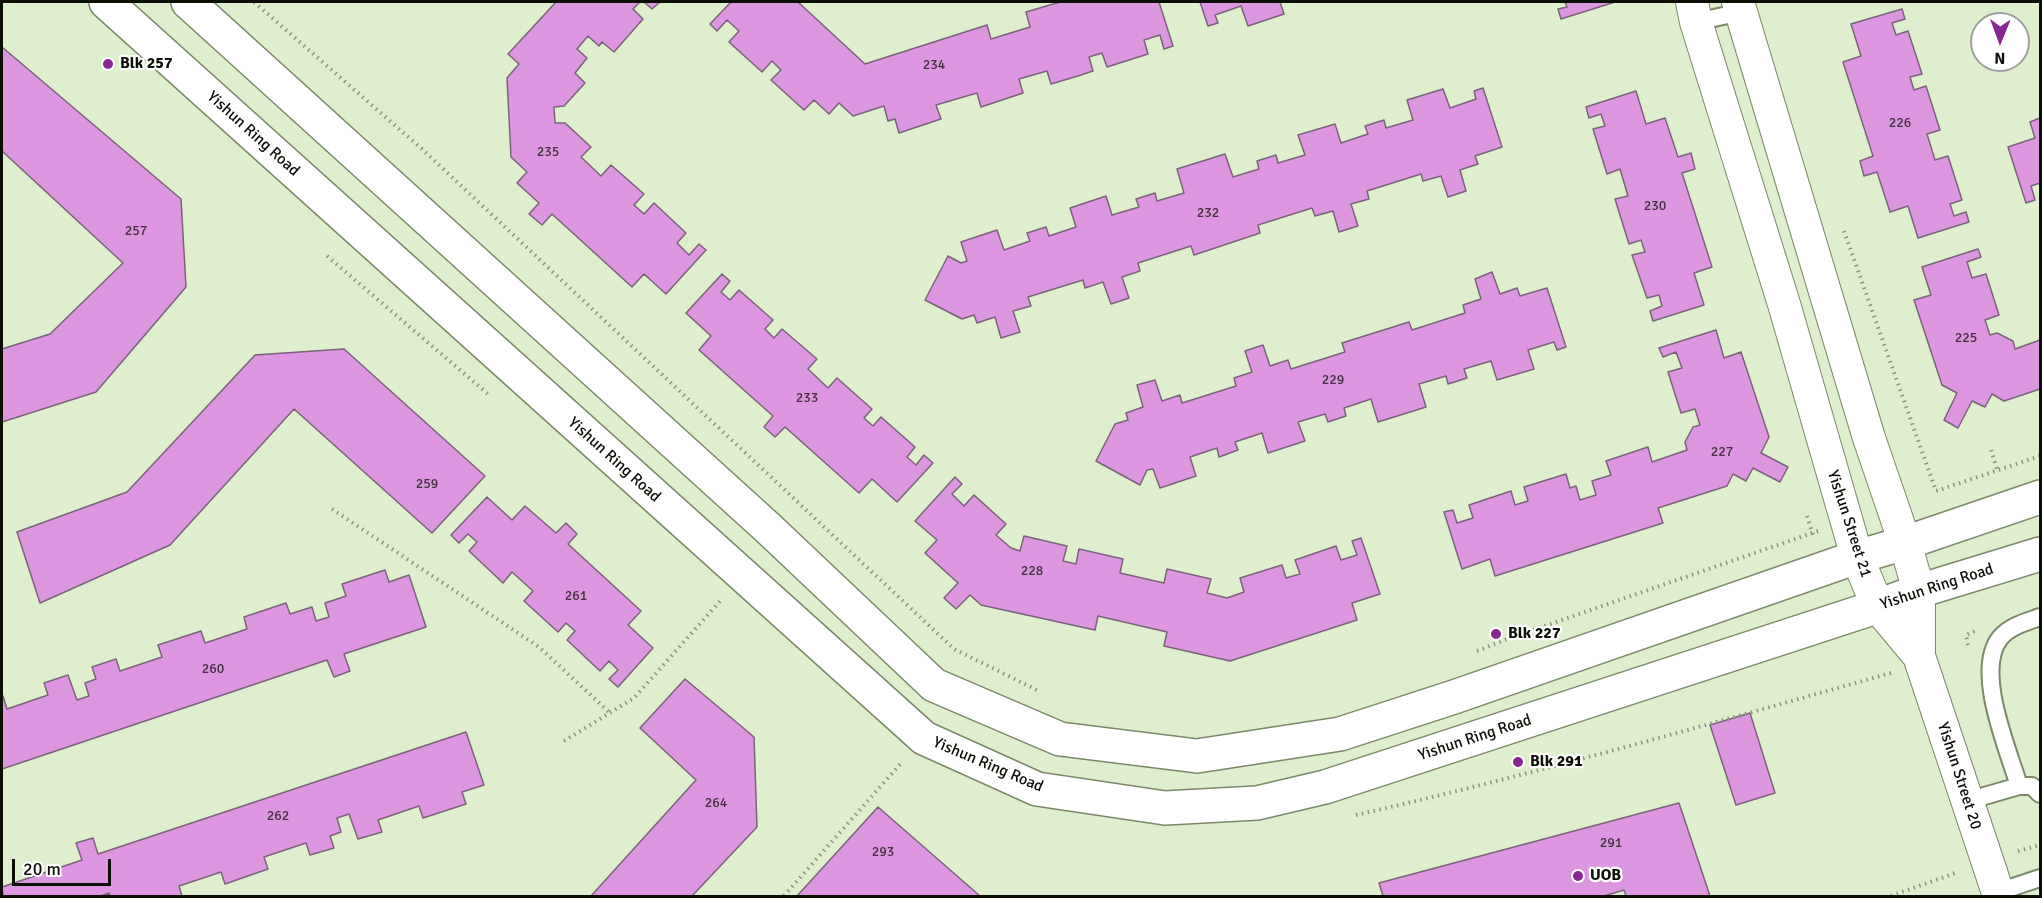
<!DOCTYPE html>
<style>
body{margin:0}
#map{position:relative;width:2042px;height:898px;overflow:hidden;background:#dfeecc;font-family:Signika,sans-serif}
canvas{display:block}
.frame{position:absolute;inset:0;border:3px solid #0b0f05;pointer-events:none}
.north{position:absolute;left:1970px;top:12px;width:60px;height:60px;box-sizing:border-box;background:#fff;border:2px solid #9d9f9b;border-radius:50%;rotate:181deg;font-size:16px;font-weight:700;line-height:24px;text-align:center;color:#0b0f05}
.north::after{content:'';display:block;margin:auto;width:21px;height:27px;background:#882790;clip-path:polygon(50% 0,100% 100%,50% 72%,0 100%)}
.scale{position:absolute;left:12px;top:859px;width:99px;height:27px;box-sizing:border-box;border:3px solid #0b0f05;border-top:0;padding-left:8px;font-size:18px;line-height:21px;white-space:nowrap;color:#0b0f05;-webkit-text-stroke:4px #fff;paint-order:stroke}
</style>
<div id="map">
<canvas width="2042" height="898"></canvas>
<div class="frame"></div>
<div class="north">N</div>
<div class="scale">20 m</div>
</div>
<script>
const ctx = document.querySelector('canvas').getContext('2d');
ctx.lineJoin = 'round';
function paint(path, color) {
  ctx.fillStyle = color;
  ctx.fill(path, 'evenodd');
}
function strokePath(path, color, width, dash) {
  ctx.strokeStyle = color;
  ctx.lineWidth = width;
  ctx.lineCap = dash ? 'butt' : 'round';
  ctx.setLineDash(dash || []);
  ctx.stroke(path);
}
function label(font, color, halo, rows, align = 'center') {
  ctx.font = font + ' Signika,sans-serif';
  ctx.lineWidth = 4.5;
  ctx.setLineDash([]);
  ctx.textBaseline = 'middle';
  ctx.strokeStyle = halo;
  ctx.fillStyle = color;
  for (const [text, x, y, turn = 0] of rows) {
    ctx.save();
    ctx.translate(x, y);
    ctx.rotate((+turn || 0) * Math.PI / 180);
    ctx.textAlign = isNaN(turn) ? turn : align;
    if (halo) ctx.strokeText(text, 0, 0);
    ctx.fillText(text, 0, 0);
    ctx.restore();
  }
}
const building = new Path2D(`
 M 556,2 L 640,2 L 633,9 L 643,19 L 614,52 L 602,42 L 599,46 L 588,36 L 577,49 L 587,58 L 575,73 L 585,83 L 564,106 L 554,107 L 555,123 L 565,123 L 591,147 L 581,157 L 601,176 L 611,165 L 644,194 L 634,205 L 644,214 L 654,203 L 686,233 L 677,243 L 689,255 L 699,244 L 706,250 L 666,294 L 644,274 L 632,287 L 552,214 L 542,225 L 529,214 L 539,203 L 517,183 L 527,172 L 511,157 L 507,78 L 519,64 L 508,54 Z
 M 644,2 L 660,2 L 652,9 Z
 M 731,2 L 798,2 L 865,64 L 987,25 L 991,39 L 1030,27 L 1026,12 L 1060,2 L 1159,2 L 1173,46 L 1164,49 L 1160,35 L 1144,40 L 1148,54 L 1107,67 L 1102,53 L 1089,57 L 1093,71 L 1078,76 L 1051,84 L 1047,71 L 1019,79 L 1023,93 L 981,107 L 977,93 L 936,105 L 941,119 L 899,133 L 895,119 L 888,121 L 884,106 L 853,116 L 839,103 L 829,114 L 814,100 L 804,110 L 771,80 L 781,70 L 772,61 L 762,72 L 729,42 L 739,31 L 727,20 L 717,31 L 710,24 Z
 M 1200,2 L 1280,2 L 1284,14 L 1248,26 L 1241,6 L 1215,15 L 1218,23 L 1208,26 Z
 M 1565,2 L 1615,2 L 1561,19 L 1558,9 L 1567,7 Z
 M 1902,9 L 1905,19 L 1892,23 L 1896,35 L 1908,31 L 1922,74 L 1910,77 L 1914,90 L 1926,86 L 1940,130 L 1927,134 L 1935,160 L 1948,156 L 1962,200 L 1950,204 L 1954,216 L 1966,212 L 1969,222 L 1918,238 L 1908,206 L 1890,212 L 1877,172 L 1864,176 L 1860,161 L 1873,156 L 1843,62 L 1861,56 L 1851,24 Z
 M 2,47 L 181,199 L 186,287 L 96,392 L 2,422 L 2,349 L 50,334 L 123,263 L 2,151 Z
 M 1483,88 L 1502,147 L 1475,156 L 1478,164 L 1460,170 L 1466,191 L 1448,197 L 1441,176 L 1423,181 L 1421,174 L 1367,191 L 1369,199 L 1351,204 L 1358,226 L 1339,232 L 1333,211 L 1315,216 L 1312,208 L 1258,225 L 1260,233 L 1194,255 L 1191,246 L 1138,263 L 1140,271 L 1122,277 L 1129,298 L 1111,304 L 1103,282 L 1085,288 L 1083,280 L 1028,297 L 1031,306 L 1013,311 L 1020,332 L 1001,338 L 995,317 L 977,323 L 974,315 L 962,319 L 925,300 L 948,256 L 961,263 L 967,261 L 961,242 L 997,230 L 1004,250 L 1030,241 L 1027,233 L 1046,227 L 1049,236 L 1076,227 L 1070,208 L 1106,196 L 1112,215 L 1139,207 L 1136,199 L 1155,193 L 1157,201 L 1184,193 L 1177,169 L 1225,154 L 1233,177 L 1259,169 L 1257,161 L 1276,155 L 1278,163 L 1305,155 L 1298,135 L 1335,124 L 1341,143 L 1368,134 L 1365,126 L 1384,120 L 1386,128 L 1413,120 L 1407,100 L 1443,89 L 1450,108 L 1476,99 L 1474,91 Z
 M 1636,91 L 1646,124 L 1665,118 L 1678,157 L 1691,153 L 1695,169 L 1682,173 L 1712,267 L 1694,273 L 1704,305 L 1653,321 L 1650,311 L 1662,306 L 1659,295 L 1647,298 L 1632,255 L 1645,252 L 1641,240 L 1629,244 L 1615,199 L 1628,196 L 1620,169 L 1607,174 L 1593,129 L 1605,126 L 1601,114 L 1589,118 L 1586,107 Z
 M 2040,118 L 2040,183 L 2031,186 L 2035,200 L 2026,203 L 2008,147 L 2035,138 L 2030,122 Z
 M 1978,249 L 1981,257 L 1967,262 L 1972,278 L 1986,274 L 1999,315 L 1985,320 L 1990,335 L 1997,333 L 2013,341 L 2015,349 L 2040,340 L 2040,389 L 2004,401 L 1992,394 L 1985,407 L 1972,401 L 1958,428 L 1944,420 L 1957,393 L 1942,385 L 1914,300 L 1931,295 L 1922,267 Z
 M 1492,272 L 1500,294 L 1517,288 L 1520,296 L 1547,288 L 1566,347 L 1557,350 L 1554,342 L 1528,350 L 1534,369 L 1497,380 L 1491,361 L 1464,369 L 1467,378 L 1448,384 L 1446,376 L 1419,384 L 1426,407 L 1378,422 L 1371,399 L 1344,408 L 1346,416 L 1328,422 L 1325,414 L 1298,422 L 1305,441 L 1268,453 L 1262,433 L 1235,442 L 1238,450 L 1219,457 L 1217,448 L 1190,457 L 1196,476 L 1160,488 L 1153,469 L 1147,470 L 1140,485 L 1096,461 L 1115,424 L 1128,420 L 1126,413 L 1143,407 L 1137,385 L 1155,380 L 1162,401 L 1180,395 L 1182,403 L 1236,386 L 1234,378 L 1252,372 L 1245,351 L 1263,345 L 1270,366 L 1288,360 L 1291,369 L 1345,352 L 1342,343 L 1409,322 L 1412,330 L 1465,313 L 1463,305 L 1481,299 L 1475,279 Z
 M 722,274 L 730,281 L 721,292 L 730,300 L 739,290 L 773,320 L 765,329 L 774,338 L 782,329 L 817,359 L 808,369 L 828,388 L 837,378 L 872,409 L 864,418 L 873,426 L 881,417 L 915,447 L 907,457 L 916,465 L 924,455 L 933,463 L 897,502 L 872,479 L 859,493 L 785,427 L 775,437 L 764,427 L 773,416 L 699,350 L 711,336 L 686,313 Z
 M 1716,330 L 1724,358 L 1741,352 L 1769,437 L 1761,453 L 1788,467 L 1780,482 L 1753,468 L 1746,481 L 1733,474 L 1727,486 L 1658,508 L 1663,523 L 1495,576 L 1490,559 L 1462,569 L 1444,512 L 1453,510 L 1457,523 L 1473,518 L 1469,505 L 1511,491 L 1515,505 L 1528,501 L 1524,487 L 1566,474 L 1570,488 L 1576,486 L 1580,500 L 1596,495 L 1592,481 L 1611,475 L 1606,461 L 1648,447 L 1652,462 L 1687,450 L 1685,442 L 1693,427 L 1700,425 L 1695,409 L 1681,413 L 1668,372 L 1682,368 L 1676,352 L 1663,357 L 1659,348 Z
 M 344,349 L 485,476 L 432,533 L 294,409 L 170,545 L 40,603 L 17,532 L 127,492 L 255,355 Z
 M 955,477 L 962,484 L 952,494 L 964,506 L 974,495 L 1006,524 L 996,535 L 1011,548 L 1020,551 L 1024,536 L 1067,546 L 1063,561 L 1076,564 L 1079,549 L 1123,559 L 1120,573 L 1164,583 L 1167,569 L 1211,579 L 1207,593 L 1227,598 L 1244,592 L 1240,578 L 1282,565 L 1286,578 L 1300,574 L 1295,560 L 1336,546 L 1341,560 L 1357,555 L 1352,541 L 1361,538 L 1380,594 L 1352,603 L 1357,620 L 1230,661 L 1164,646 L 1167,632 L 1098,616 L 1095,630 L 981,605 L 970,595 L 956,609 L 944,598 L 958,583 L 925,553 L 937,540 L 915,521 Z
 M 487,497 L 512,520 L 525,506 L 556,533 L 566,523 L 577,534 L 568,544 L 641,611 L 628,625 L 653,648 L 618,687 L 609,679 L 618,670 L 609,661 L 600,671 L 567,640 L 575,631 L 566,623 L 558,632 L 524,601 L 533,591 L 512,572 L 503,583 L 469,551 L 477,542 L 468,534 L 459,543 L 451,535 Z
 M 385,570 L 389,582 L 409,575 L 426,627 L 344,654 L 350,671 L 334,677 L 327,660 L 2,769 L 2,697 L 3,696 L 7,709 L 48,695 L 44,683 L 68,675 L 77,700 L 89,696 L 85,683 L 96,679 L 92,667 L 116,659 L 120,671 L 162,657 L 158,645 L 201,631 L 205,643 L 247,629 L 244,617 L 286,603 L 290,614 L 312,607 L 316,621 L 329,617 L 325,603 L 346,596 L 342,584 Z
 M 685,679 L 754,737 L 757,827 L 692,896 L 591,896 L 696,780 L 640,728 Z
 M 1750,713 L 1775,793 L 1736,805 L 1710,725 Z
 M 466,732 L 484,785 L 462,792 L 466,804 L 423,818 L 419,806 L 378,820 L 382,832 L 358,839 L 349,814 L 337,818 L 341,832 L 330,836 L 334,848 L 310,855 L 306,843 L 264,857 L 268,869 L 225,884 L 221,872 L 179,886 L 182,896 L 110,896 L 109,893 L 101,896 L 3,896 L 2,887 L 82,860 L 76,843 L 93,838 L 98,854 Z
 M 1679,803 L 1710,896 L 1626,896 L 1624,890 L 1604,896 L 1383,896 L 1379,883 Z
 M 878,807 L 980,896 L 797,896 Z`);
paint(building, '#dd97e1');
strokePath(building, '#7a627b', 1.5);
const lane = new Path2D(`
 M 1696,22 L 1741,12
 M 2019,786 C 2008,749 1974,671 2000,638 C 2010,626 2026,622 2040,617
 M 1967,801 L 2019,786 L 2032,786 L 2040,794
 M 1998,892 L 2040,878`);
const street = new Path2D(`
 M 1692,2 L 1696,22 L 1784,304 L 1857,557 L 1878,607 L 1919,656
 M 1738,2 L 1869,438 L 1905,543 L 1919,591 L 1919,656 L 1999,896`);
const secondary = new Path2D(`
 M 106,2 L 924,738 L 1037,789 L 1165,808 L 1257,803 L 1325,787 L 1870,609 L 1919,591 L 2040,554
 M 188,2 L 768,528 L 934,685 L 1060,739 L 1197,756 L 1340,734 L 1454,697 L 1857,557 L 1905,543 L 2040,497`);
strokePath(lane, '#7b8869', 20);
strokePath(street, '#7b8869', 34);
strokePath(secondary, '#7b8869', 36);
strokePath(new Path2D(`
 M 254,2 L 422,149 L 954,649 L 1039,691
 M 1844,231 L 1936,491 L 2040,456
 M 327,256 L 488,394
 M 1991,450 L 1998,472
 M 332,509 L 539,647 L 610,713
 M 1807,516 L 1813,535
 M 1968,645 L 1966,635 L 1975,631
 M 1477,651 L 1510,638 L 1818,531
 M 564,741 L 634,698 L 721,600
 M 1356,815 C 1536,774 1713,723 1891,673
 M 2018,851 L 2040,845
 M 784,896 L 902,762
 M 1891,896 L 1958,872`), '#8b957d', 4, [1.5, 4.5]);
strokePath(lane, '#fff', 16);
strokePath(street, '#fff', 32);
strokePath(secondary, '#fff', 33);
for (const [x, y, r, color] of [
 [108,64,6,"#882790"],
 [1496,634,6,"#882790"],
 [1518,762,6,"#882790"],
 [1578,876,6,"#882790"]
]) {
  const dot = new Path2D();
  dot.arc(x, y, r, 0, 2 * Math.PI);
  ctx.fillStyle = color;
  ctx.fill(dot);
  strokePath(dot, '#fff', 2);
}
label('14px', '#40313c', null, [
 ["234",934,65],
 ["226",1900,123],
 ["235",548,152],
 ["230",1655,206],
 ["232",1208,213],
 ["257",136,231],
 ["225",1966,338],
 ["229",1333,380],
 ["233",807,398],
 ["227",1722,452],
 ["259",427,484],
 ["228",1032,571],
 ["261",576,596],
 ["260",213,669],
 ["264",716,803],
 ["262",278,816],
 ["291",1611,843],
 ["293",883,852]
]);
label('bold 16px', '#0b0f05', '#fff', [
 ["Blk 257",120,64],
 ["Blk 227",1508,634],
 ["Blk 291",1530,762],
 ["UOB",1590,876]
], 'left');
label('16px', '#0b0f05', '#fff', [
 ["Yishun Ring Road",253,134,42],
 ["Yishun Ring Road",614,460,42],
 ["Yishun Street 21",1849,524,72],
 ["Yishun Ring Road",1937,587,-18],
 ["Yishun Ring Road",1475,738,-18],
 ["Yishun Ring Road",988,765,23],
 ["Yishun Street 20",1959,776,72]
]);
</script>
